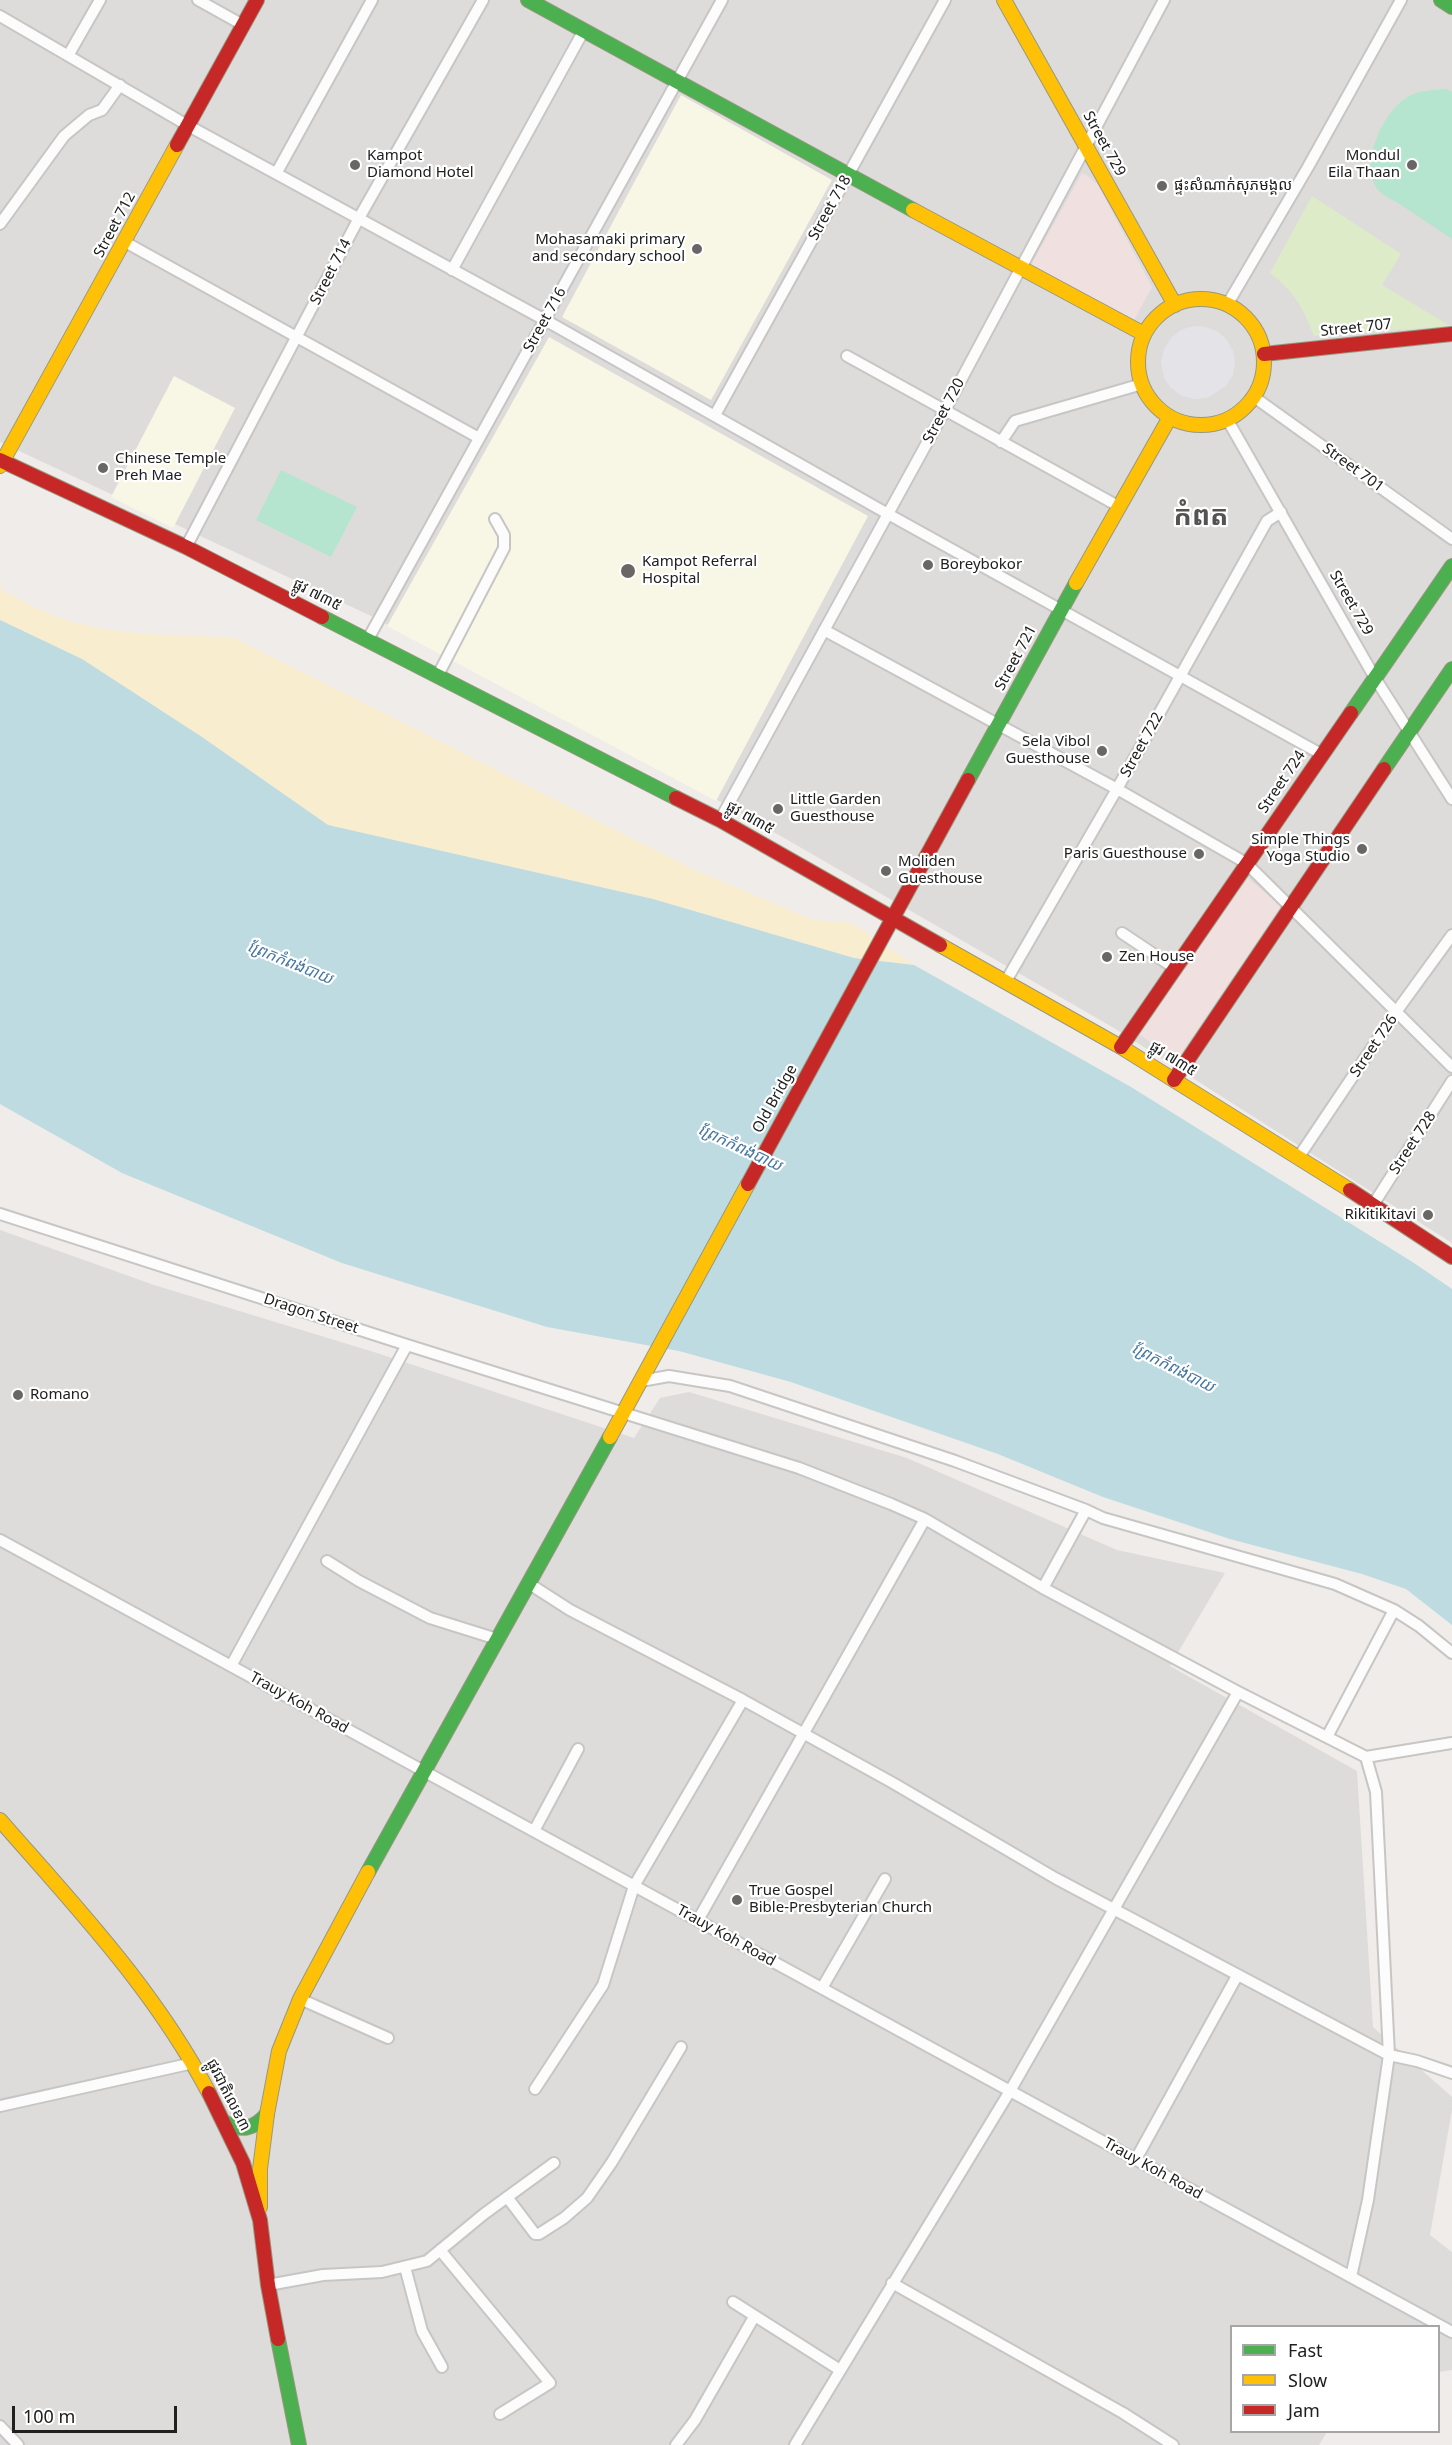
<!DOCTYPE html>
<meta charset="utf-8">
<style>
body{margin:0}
#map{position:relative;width:1452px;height:2445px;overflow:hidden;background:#efece9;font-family:"Noto Sans",sans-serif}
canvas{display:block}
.legend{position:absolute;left:1230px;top:2325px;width:210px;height:108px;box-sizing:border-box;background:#fff;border:2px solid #a6a6a6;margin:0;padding:8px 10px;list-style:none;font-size:18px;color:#202020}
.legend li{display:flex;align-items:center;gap:12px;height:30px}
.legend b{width:30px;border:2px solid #a6a6a6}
.scale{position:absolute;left:12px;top:2406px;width:165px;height:27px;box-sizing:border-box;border:3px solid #202020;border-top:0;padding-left:8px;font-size:18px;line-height:21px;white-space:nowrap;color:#202020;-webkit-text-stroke:4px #fff;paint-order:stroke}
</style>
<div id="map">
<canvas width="1452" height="2445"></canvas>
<ul class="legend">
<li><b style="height:8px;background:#4caf50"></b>Fast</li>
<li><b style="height:8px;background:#ffc107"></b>Slow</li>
<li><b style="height:8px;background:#c62828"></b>Jam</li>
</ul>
<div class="scale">100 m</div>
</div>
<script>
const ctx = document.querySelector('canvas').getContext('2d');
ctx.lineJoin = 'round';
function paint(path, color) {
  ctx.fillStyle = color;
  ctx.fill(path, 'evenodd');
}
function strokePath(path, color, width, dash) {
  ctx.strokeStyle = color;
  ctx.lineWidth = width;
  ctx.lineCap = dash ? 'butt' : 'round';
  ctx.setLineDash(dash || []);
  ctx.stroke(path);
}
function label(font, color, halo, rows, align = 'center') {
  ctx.font = font + ' "Noto Sans","Noto Sans Khmer",sans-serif';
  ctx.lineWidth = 4.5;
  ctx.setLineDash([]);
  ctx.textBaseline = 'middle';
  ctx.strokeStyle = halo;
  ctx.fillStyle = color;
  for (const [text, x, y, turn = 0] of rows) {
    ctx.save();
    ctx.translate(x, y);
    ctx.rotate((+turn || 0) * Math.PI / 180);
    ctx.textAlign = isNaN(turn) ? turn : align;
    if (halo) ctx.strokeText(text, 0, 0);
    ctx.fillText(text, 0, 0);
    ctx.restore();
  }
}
paint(new Path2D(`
 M 0,0 L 1452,0 L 1452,1243 L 1114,1028 L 732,808 L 371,616 L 0,442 Z
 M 0,1230 L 154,1285 L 377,1353 L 634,1438 L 660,1398 L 689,1392 L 907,1458 L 1117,1550 L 1225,1573 L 1170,1666 L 1357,1771 L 1373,2027 L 1452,2097 L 1452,2110 L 1430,2235 L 1452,2252 L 1452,2370 L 1439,2372 L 1438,2326 L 1232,2326 L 1232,2432 L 1327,2432 L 1319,2445 L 0,2445 Z`), '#dedcda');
paint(new Path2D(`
 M 1082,173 L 1088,176 L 1098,185 L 1152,287 L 1134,320 L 1031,265 Z
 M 1248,878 L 1281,906 L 1176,1061 L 1139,1034 Z`), '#f0e0df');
paint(new Path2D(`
 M 681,95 L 832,180 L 711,400 L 562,317 Z
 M 549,337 L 868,516 L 716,801 L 387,626 Z
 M 174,376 L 235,408 L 173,528 L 111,497 Z`), '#f8f6e5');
paint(new Path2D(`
 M 1312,196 L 1401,254 L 1382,285 L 1450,326 L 1314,336 C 1303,307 1295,293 1270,273 Z`), '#ddebc8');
paint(new Path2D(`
 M 0,578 L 2,590 C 24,602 48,615 73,622 C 126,637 180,634 234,638 L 695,870 L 813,920 L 852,923 L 914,965 L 854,958 L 653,899 L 328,825 L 202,737 L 82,659 L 0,620 Z`), '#f8edce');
paint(new Path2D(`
 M 1447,89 L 1452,92 L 1452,239 C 1434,227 1416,215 1398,203 C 1393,200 1383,196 1379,191 C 1357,165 1384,108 1411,95 C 1422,90 1435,90 1447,89 Z
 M 281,470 L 357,507 L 331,557 L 256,520 Z`), '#b5e5cf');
paint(new Path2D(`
 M 1193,326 L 1205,327 L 1217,331 L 1227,340 L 1233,351 L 1235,363 L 1233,375 L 1226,386 L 1207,398 L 1194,399 L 1182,396 L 1171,388 L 1164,378 L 1161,362 L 1164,349 L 1171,338 L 1181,330 Z`), '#e4e3e8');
paint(new Path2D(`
 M 0,620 L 82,659 L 202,737 L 328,825 L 653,899 L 854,958 L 914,965 L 1131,1087 L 1414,1263 L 1452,1289 L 1452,1625 L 1406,1589 L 1362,1574 L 1230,1539 L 1103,1497 L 998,1454 L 791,1382 L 679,1351 L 547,1327 L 342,1263 L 122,1173 L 0,1104 Z`), '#bddbe1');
const street = new Path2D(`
 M 198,0 L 243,25
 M 0,16 L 187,125 L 545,320 L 888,514 L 1321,754
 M 69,54 L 100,0
 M 277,172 L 372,0
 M 0,224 L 64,136 L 89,115 L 102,110 L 120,85
 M 125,242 L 479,438
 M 452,270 L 584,30
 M 1227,305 L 1308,167 L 1401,0
 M 847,356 L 1118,506
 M 1254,397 L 1452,539
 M 715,415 L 945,0
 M 1227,419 L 1375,678 L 1452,799
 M 1001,442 L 1015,421 L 1142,384
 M 186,547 L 359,218 L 483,0
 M 824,630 L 1117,789 L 1246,863 L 1452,1067
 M 368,639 L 722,0
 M 438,675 L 504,548 L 504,535 L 495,519
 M 720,820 L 945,410 L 1164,0
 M 1122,933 L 1176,969
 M 1006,981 L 1117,789 L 1267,521 L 1281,512
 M 1298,1158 L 1396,1012 L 1452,935
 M 1373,1205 L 1452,1081
 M 0,1214 L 407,1345 L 799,1468 L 891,1504 L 925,1519 L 1043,1588 L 1238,1692 L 1366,1757 L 1376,1792 L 1389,2055 L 1368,2200 L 1351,2277
 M 641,1381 L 669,1376 L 730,1386 L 955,1461 L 1086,1510
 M 0,1540 L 1452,2332
 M 327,1561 L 359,1581 L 430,1618 L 497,1639
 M 528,1583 L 570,1610 L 743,1700 L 893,1783 L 1055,1878 L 1389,2055 L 1417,2061 L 1452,2073
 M 1043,1588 L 1086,1510 L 1103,1518 L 1335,1584 L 1394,1610 L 1419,1626 L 1452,1653
 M 231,1666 L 407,1345
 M 1327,1737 L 1394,1610
 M 1366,1757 L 1452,1743
 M 534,1831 L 578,1749
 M 698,1920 L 925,1519
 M 822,1988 L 885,1879
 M 300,1999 L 388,2038
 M 535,2089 L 603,1985 L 634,1886 L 743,1700
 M 0,2106 L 193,2063
 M 1136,2159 L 1237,1976
 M 507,2197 L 535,2234 L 539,2234 L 564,2218 L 587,2198 L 612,2162 L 681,2047
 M 440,2250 L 550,2383 L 500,2414
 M 405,2267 L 422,2331 L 442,2367
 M 892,2283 L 1123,2413 L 1173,2445
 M 268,2285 L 323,2275 L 382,2272 L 427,2261 L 484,2214 L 554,2163
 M 733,2302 L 840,2370
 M 0,2426 L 18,2445
 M 676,2445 L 695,2420 L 754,2317
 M 795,2445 L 1010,2091 L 1238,1692`);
const fast = new Path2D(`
 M 528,0 L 913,210
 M 1441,0 L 1452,7
 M 322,617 L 676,798
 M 1351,713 L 1452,566
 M 1384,769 L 1452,669
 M 968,780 L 1076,583
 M 368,1872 L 610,1437
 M 224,2122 C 242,2132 254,2129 267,2114
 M 278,2339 L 299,2445`);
const slow = new Path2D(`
 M 1004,0 L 1175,305
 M 913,210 L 1144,334
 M1138 362a63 63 0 1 1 126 0a63 63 0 1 1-126 0Z
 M 0,466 L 177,145
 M 1076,583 L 1170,417
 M 940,945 L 1121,1047 L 1350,1190
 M 610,1437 L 748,1184
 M 0,1820 C 77,1908 154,1989 209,2093
 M 260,2207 L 260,2169 L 267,2114 L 279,2051 L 300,1999 L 368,1872`);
const jam = new Path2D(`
 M 177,145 L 257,0
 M 1264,354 L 1452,334
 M 0,460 L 186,547 L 322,617
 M 676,798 L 720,820 L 940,945
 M 1121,1047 L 1351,713
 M 1174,1080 L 1384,769
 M 748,1184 L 968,780
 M 1350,1190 L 1452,1257
 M 209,2093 L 243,2163 L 260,2220 L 268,2285 L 278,2339`);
strokePath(street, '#c7c6c5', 14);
strokePath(fast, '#989880', 16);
strokePath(slow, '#989880', 16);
strokePath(jam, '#989880', 16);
strokePath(street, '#fdfcfc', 10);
strokePath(fast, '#4caf50', 14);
strokePath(slow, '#ffc107', 14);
strokePath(jam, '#c62828', 14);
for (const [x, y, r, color] of [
 [355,165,6,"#686766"],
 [1412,165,6,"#686766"],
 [1162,186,6,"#686766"],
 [697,249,6,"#686766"],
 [103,468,6,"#686766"],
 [928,565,6,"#686766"],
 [628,571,8,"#686766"],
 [1102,751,6,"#686766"],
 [778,809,6,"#686766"],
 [1362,849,6,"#686766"],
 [1199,854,6,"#686766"],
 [886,871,6,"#686766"],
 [1107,957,6,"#686766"],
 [1428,1215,6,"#686766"],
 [18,1395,6,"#686766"],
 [737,1900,6,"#686766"]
]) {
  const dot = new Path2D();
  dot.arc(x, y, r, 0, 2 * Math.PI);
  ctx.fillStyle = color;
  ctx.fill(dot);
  strokePath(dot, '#fff', 2);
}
label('15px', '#202020', '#fff', [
 ["Street 729",1104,144,61],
 ["Street 718",830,208,-61],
 ["Street 712",115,225,-62],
 ["Street 714",331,272,-63],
 ["Street 716",545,320,-61],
 ["Street 707",1356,328,-6],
 ["Street 720",944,411,-62],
 ["Street 701",1353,468,36],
 ["ផ្លូវ ៧៣៥",317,595,27],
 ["Street 729",1351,603,60],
 ["Street 721",1016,658,-62],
 ["Street 722",1142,745,-61],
 ["Street 724",1282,782,-56],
 ["ផ្លូវ ៧៣៥",750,818,29],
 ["Street 726",1374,1046,-56],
 ["ផ្លូវ ៧៣៥",1173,1059,32],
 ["Old Bridge",775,1099,-61],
 ["Street 728",1413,1143,-57],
 ["Dragon Street",311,1314,18],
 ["Trauy Koh Road",299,1703,29],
 ["Trauy Koh Road",726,1936,29],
 ["ផ្លូវជាតិលេខ៣",228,2095,63],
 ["Trauy Koh Road",1153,2169,29]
]);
label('15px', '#202020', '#fff', [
 ["Kampot",367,156],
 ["Diamond Hotel",367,173],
 ["Mondul",1400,156,"right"],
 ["Eila Thaan",1400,173,"right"],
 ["ផ្ទះសំណាក់សុភមង្គល",1174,186],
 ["Mohasamaki primary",685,240,"right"],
 ["and secondary school",685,257,"right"],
 ["Chinese Temple",115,459],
 ["Preh Mae",115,476],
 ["Kampot Referral",642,562],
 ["Hospital",642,579],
 ["Boreybokor",940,565],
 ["Sela Vibol",1090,742,"right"],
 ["Guesthouse",1090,759,"right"],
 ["Little Garden",790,800],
 ["Guesthouse",790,817],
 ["Simple Things",1350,840,"right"],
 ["Yoga Studio",1350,857,"right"],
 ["Paris Guesthouse",1187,854,"right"],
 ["Moliden",898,862],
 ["Guesthouse",898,879],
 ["Zen House",1119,957],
 ["Rikitikitavi",1416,1215,"right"],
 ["Romano",30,1395],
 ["True Gospel",749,1891],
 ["Bible-Presbyterian Church",749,1908]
], 'left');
label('italic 16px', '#4677a1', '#fff', [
 ["ព្រែកកំពង់បាយ",290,963,22],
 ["ព្រែកកំពង់បាយ",740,1148,25],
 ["ព្រែកកំពង់បាយ",1173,1368,27]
]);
label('bold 27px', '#535353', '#fff', [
 ["កំពត",1201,517]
]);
</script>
